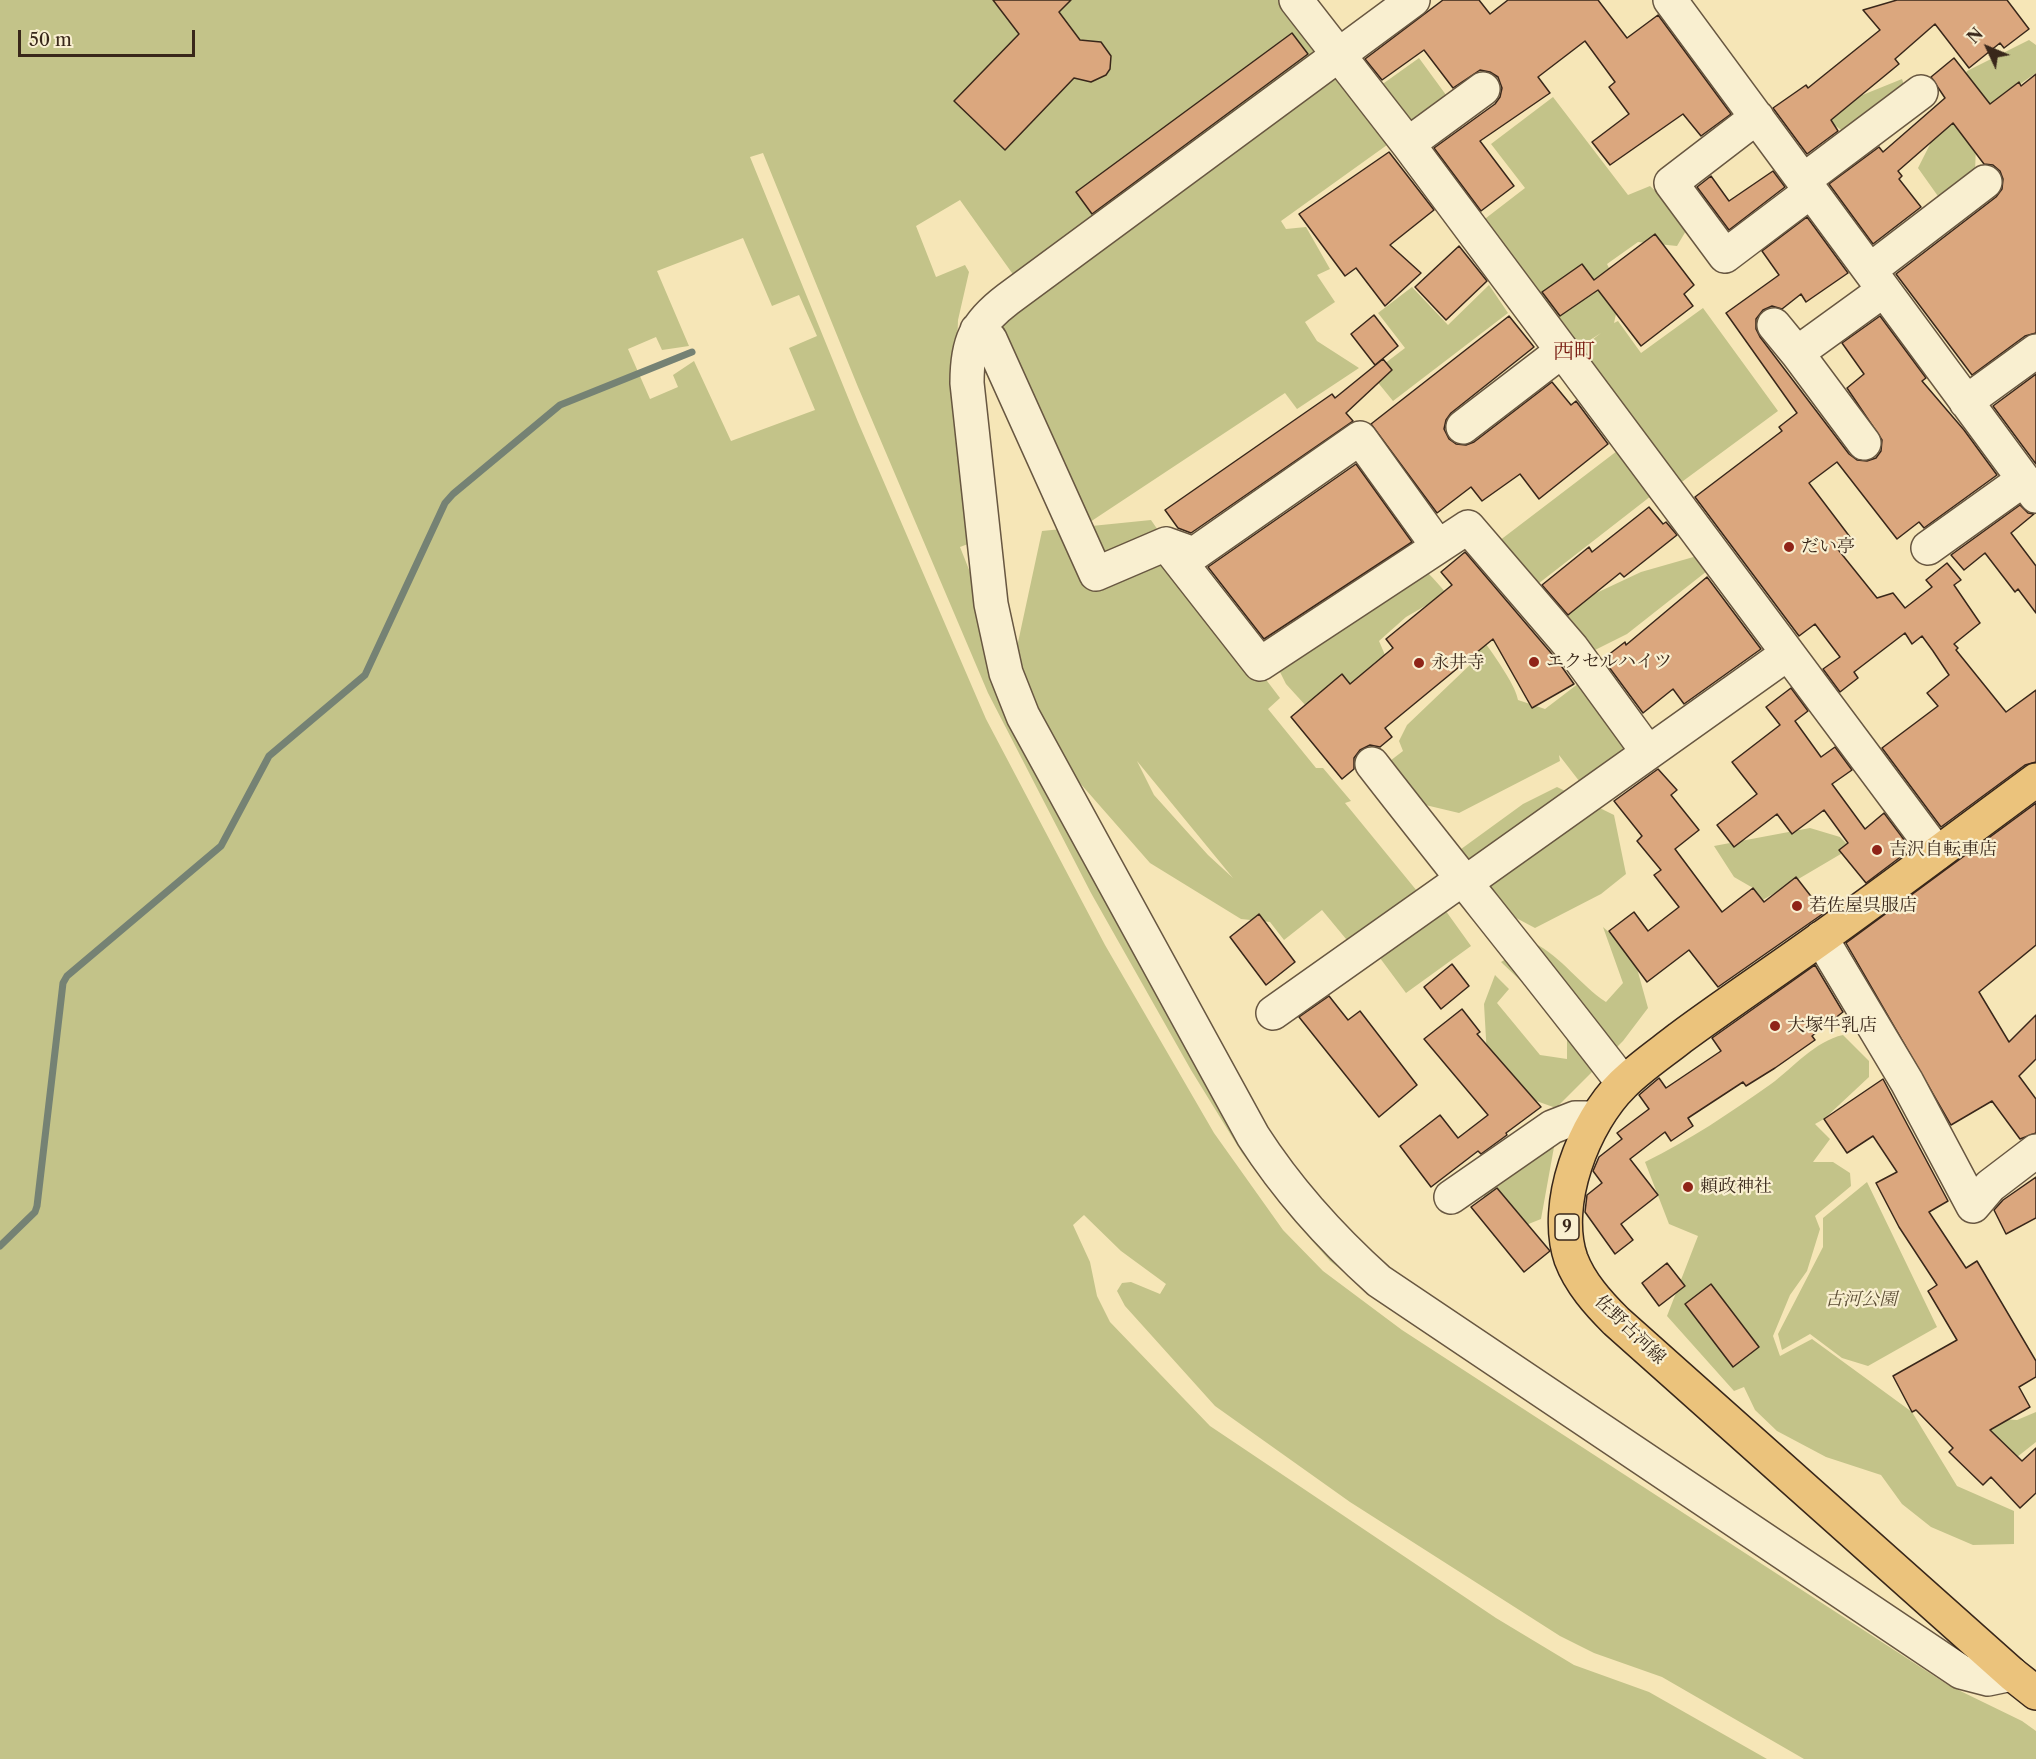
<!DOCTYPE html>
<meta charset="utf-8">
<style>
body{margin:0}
#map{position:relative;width:2036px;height:1759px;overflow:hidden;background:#f6e6b7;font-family:"Libre Caslon Text",serif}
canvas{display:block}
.north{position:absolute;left:1958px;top:18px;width:60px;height:60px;-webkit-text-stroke:4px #f9efd0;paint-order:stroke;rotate:314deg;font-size:16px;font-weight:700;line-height:24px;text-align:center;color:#39271a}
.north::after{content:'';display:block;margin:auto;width:21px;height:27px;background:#39271a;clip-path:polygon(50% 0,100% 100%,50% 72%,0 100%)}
.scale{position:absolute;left:18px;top:30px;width:177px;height:27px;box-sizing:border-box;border:3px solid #39271a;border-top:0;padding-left:8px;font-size:18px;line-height:21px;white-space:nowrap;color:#39271a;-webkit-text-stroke:4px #f9efd0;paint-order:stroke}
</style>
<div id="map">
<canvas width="2036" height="1759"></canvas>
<div class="north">N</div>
<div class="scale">50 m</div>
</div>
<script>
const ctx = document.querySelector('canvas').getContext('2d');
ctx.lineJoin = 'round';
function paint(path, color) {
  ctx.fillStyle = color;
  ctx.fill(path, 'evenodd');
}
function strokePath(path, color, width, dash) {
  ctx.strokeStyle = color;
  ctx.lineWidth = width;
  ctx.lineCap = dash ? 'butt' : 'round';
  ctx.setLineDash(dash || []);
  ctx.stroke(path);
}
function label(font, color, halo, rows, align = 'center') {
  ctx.font = font + ' "Libre Caslon Text","Noto Serif JP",serif';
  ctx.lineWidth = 4.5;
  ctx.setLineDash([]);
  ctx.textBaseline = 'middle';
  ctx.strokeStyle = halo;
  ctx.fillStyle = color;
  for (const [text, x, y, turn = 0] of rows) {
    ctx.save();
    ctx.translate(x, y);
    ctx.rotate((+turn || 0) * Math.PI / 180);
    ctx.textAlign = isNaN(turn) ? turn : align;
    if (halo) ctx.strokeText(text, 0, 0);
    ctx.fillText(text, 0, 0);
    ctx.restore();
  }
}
paint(new Path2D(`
 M 0,0 L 1279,0 L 1314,46 L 1314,60 L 1337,71 L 1387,145 L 1281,221 L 1286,229 L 1306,227 L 1330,269 L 1317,275 L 1335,302 L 1305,322 L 1317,341 L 1359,368 L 1297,409 L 1285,393 L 1087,524 L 999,327 L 1146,215 L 1017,280 L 960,200 L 916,226 L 936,277 L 965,265 L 969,272 L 958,320 L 956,376 L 976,541 L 960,547 L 1069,821 L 1377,1298 L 1330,1261 L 1291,1217 L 1242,1153 L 1191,1070 L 1091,893 L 988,693 L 858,387 L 763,153 L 750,157 L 858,422 L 986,719 L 1105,945 L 1214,1133 L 1283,1230 L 1323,1271 L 1402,1330 L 1948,1685 L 2022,1721 L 2036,1731 L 2036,1759 L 1804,1759 L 1662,1677 L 1594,1653 L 1560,1636 L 1350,1502 L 1215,1406 L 1125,1306 L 1117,1291 L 1122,1283 L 1131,1282 L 1160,1294 L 1166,1284 L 1121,1251 L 1084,1215 L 1073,1225 L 1090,1262 L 1097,1296 L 1110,1322 L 1210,1426 L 1496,1618 L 1574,1665 L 1649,1692 L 1767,1759 L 0,1759 ZM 743,238 L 772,306 L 799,295 L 817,336 L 789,348 L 815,410 L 731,441 L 694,361 L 673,375 L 678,387 L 650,399 L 628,349 L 656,337 L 662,350 L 689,346 L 657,271 Z
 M 2029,40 L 2036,45 L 2036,73 L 1977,114 L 1975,173 L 1940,199 L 1918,168 L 1967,71 Z
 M 1419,58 L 1449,99 L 1411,130 L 1377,88 Z
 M 1902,79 L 1906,91 L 1848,135 L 1818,113 Z
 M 1553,97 L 1628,195 L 1650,186 L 1690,224 L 1677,246 L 1638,242 L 1607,264 L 1621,292 L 1614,323 L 1618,321 L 1641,353 L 1703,308 L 1778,411 L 1679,484 L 1580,349 L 1601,333 L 1573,351 L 1477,225 L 1525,188 L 1491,144 Z
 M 1489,285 L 1508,313 L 1393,401 L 1371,374 L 1405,348 L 1378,313 L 1412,287 L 1448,325 Z
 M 1617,451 L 1651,496 L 1534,587 L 1499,541 Z
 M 1151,520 L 1238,647 L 1323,640 L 1342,630 L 1361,612 L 1426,571 C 1445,589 1516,677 1518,700 L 1545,709 L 1583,680 L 1634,748 L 1583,786 L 1559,755 L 1560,761 L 1459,813 L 1417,803 L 1386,764 L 1403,751 L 1399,741 L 1407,725 L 1474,661 L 1460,630 L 1432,602 L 1406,617 L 1379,641 L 1391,669 L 1307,707 L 1286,684 L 1280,672 L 1264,677 L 1280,698 L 1268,709 L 1316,768 L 1323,768 L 1351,801 L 1345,803 L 1417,891 L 1351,945 L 1322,910 L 1284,940 L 1270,922 L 1241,919 L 1150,863 L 1065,766 L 1014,661 L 1042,531 ZM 1137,761 L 1233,878 L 1208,855 L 1154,795 Z
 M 1697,556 L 1707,571 L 1627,634 L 1595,650 L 1588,658 L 1558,611 L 1641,572 Z
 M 1557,787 L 1614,815 L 1626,874 L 1601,894 L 1535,928 L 1503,911 L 1457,852 L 1523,804 Z
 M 1810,828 L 1840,837 L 1851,848 L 1761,901 L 1753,888 L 1734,877 L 1714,846 Z
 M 1443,907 L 1471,946 L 1406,993 L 1377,954 Z
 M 1603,927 L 1633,954 L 1648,1008 L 1623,1041 L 1556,1108 L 1528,1098 L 1487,1056 L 1484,1004 L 1495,975 L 1509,989 L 1497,1003 L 1540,1055 L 1567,1059 L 1567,1036 L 1546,1005 L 1501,962 L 1534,943 C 1562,957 1580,985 1606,1002 L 1623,983 Z
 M 1843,1035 L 1869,1061 L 1869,1077 L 1824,1119 L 1815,1124 L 1830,1139 L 1813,1162 L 1833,1162 L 1850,1173 L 1851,1186 L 1815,1216 L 1820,1229 L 1807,1271 L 1790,1295 L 1773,1336 L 1780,1356 L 1812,1339 L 1912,1412 L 1957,1486 L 2014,1511 L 2014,1544 L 1973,1545 L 1931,1527 L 1902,1504 L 1881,1475 L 1826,1457 L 1777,1431 L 1755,1410 L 1744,1387 L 1734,1391 L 1667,1316 L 1698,1236 L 1669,1224 L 1645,1162 C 1690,1140 1730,1113 1771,1084 C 1793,1068 1815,1041 1843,1035 Z
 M 1556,1136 L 1541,1219 L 1501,1235 L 1480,1188 Z
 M 1867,1182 L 1937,1327 L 1868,1366 L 1842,1358 L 1810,1334 L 1782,1350 L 1778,1334 L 1823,1247 L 1823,1218 Z
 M 2036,1412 L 2036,1442 L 2012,1461 L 1992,1455 L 1988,1418 L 2017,1420 Z`), '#c3c389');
strokePath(new Path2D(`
 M 0,1246 L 35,1212 L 37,1206 L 63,983 L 67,976 L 221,846 L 269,756 L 365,675 L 445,503 L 453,494 L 560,405 L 692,352`), '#758274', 7);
const building = new Path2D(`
 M 993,0 L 1071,0 L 1059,12 L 1080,40 L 1101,42 L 1111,56 L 1110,69 L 1106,75 L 1091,82 L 1074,78 L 1005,150 L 954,101 L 1019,34 Z
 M 1443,0 L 1479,0 L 1490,14 L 1508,0 L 1598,0 L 1627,38 L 1658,15 L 1731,114 L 1701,136 L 1683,114 L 1610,165 L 1592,142 L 1629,114 L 1609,87 L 1615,82 L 1585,41 L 1538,77 L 1550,93 L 1480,141 L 1514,186 L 1481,211 L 1434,148 L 1495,104 L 1500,97 L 1502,88 L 1498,77 L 1490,72 L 1480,70 L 1453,88 L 1424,50 L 1382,80 L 1365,59 Z
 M 1897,0 L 2007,0 L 2029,29 L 2004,48 L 2000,43 L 1969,68 L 1935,24 L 1895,59 L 1899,64 L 1831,120 L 1838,131 L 1807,154 L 1773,108 L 1806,85 L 1808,88 L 1880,30 L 1863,10 Z
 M 1292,33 L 1308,54 L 1092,214 L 1076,192 Z
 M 1954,58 L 1990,104 L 2019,82 L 2021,86 L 2036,74 L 2036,333 L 2025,336 L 1972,375 L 1896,274 L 1996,197 L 2002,189 L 2003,179 L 2000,171 L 1993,165 L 1984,164 L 1953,123 L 1898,171 L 1902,176 L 1899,179 L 1921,207 L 1873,244 L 1829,184 L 1879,147 L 1883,152 L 1945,98 L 1931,77 Z
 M 1389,152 L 1434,210 L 1390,245 L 1421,273 L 1385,306 L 1356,268 L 1345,276 L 1299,214 Z
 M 1773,171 L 1785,187 L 1729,230 L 1697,187 L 1711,176 L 1729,201 Z
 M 1807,217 L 1848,273 L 1806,302 L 1801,294 L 1782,309 L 1772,306 L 1763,310 L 1756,319 L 1756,329 L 1760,337 L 1849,454 L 1857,460 L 1867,461 L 1876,458 L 1881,451 L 1882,440 L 1847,388 L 1864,374 L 1842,343 L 1880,316 L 1926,378 L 1922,381 L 1964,430 L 1997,475 L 1924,528 L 1919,522 L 1897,539 L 1837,462 L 1809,483 L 1850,537 L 1836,547 L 1877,598 L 1893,593 L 1905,608 L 1932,587 L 1926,580 L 1947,563 L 1961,580 L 1954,585 L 1980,623 L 1954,644 L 1958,648 L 1956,650 L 2006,712 L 2036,690 L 2036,762 L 2025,765 L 1941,827 L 1882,748 L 1938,706 L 1927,693 L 1949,675 L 1933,651 L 1922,636 L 1912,644 L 1905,633 L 1854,672 L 1858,678 L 1840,692 L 1823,669 L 1840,657 L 1815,624 L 1799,636 L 1695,497 L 1782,431 L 1779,427 L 1797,413 L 1726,313 L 1779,275 L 1762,251 Z
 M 1655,234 L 1694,285 L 1684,294 L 1693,306 L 1641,346 L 1598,290 L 1560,316 L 1542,292 L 1582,264 L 1594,280 Z
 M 1459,246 L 1487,281 L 1446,320 L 1415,287 Z
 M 1374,315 L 1398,346 L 1375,365 L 1351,334 Z
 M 1509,316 L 1534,347 L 1451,413 L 1446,420 L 1444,429 L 1449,439 L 1456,444 L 1466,445 L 1474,442 L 1552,382 L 1571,405 L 1576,401 L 1608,444 L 1539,499 L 1520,474 L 1482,501 L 1471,487 L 1437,513 L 1371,424 Z
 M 1383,359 L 1392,370 L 1346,413 L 1353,421 L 1191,533 L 1178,528 L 1165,510 L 1332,394 L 1335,398 Z
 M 2036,374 L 2036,464 L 1993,406 Z
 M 1356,464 L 1412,542 L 1264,639 L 1208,567 Z
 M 2020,505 L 2028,513 L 2034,514 L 2011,533 L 2036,566 L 2036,613 L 2018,589 L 2015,592 L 1985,553 L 1964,570 L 1951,555 Z
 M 1649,507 L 1663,524 L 1666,522 L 1677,535 L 1624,577 L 1620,573 L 1568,615 L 1542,585 L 1589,547 L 1592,552 Z
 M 1465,552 L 1557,660 L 1574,684 L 1532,708 L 1493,639 L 1385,728 L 1392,737 L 1380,747 L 1370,745 L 1360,750 L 1354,758 L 1354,769 L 1342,779 L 1291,717 L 1342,674 L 1350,684 L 1393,648 L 1386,639 L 1452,585 L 1441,572 Z
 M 1707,577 L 1761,649 L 1684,704 L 1673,689 L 1643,713 L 1603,659 L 1625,642 L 1626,645 Z
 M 1791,688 L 1808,711 L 1795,721 L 1821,757 L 1835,747 L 1852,770 L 1832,784 L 1865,829 L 1884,813 L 1911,849 L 1866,883 L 1839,850 L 1848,843 L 1824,810 L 1792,834 L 1777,814 L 1734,847 L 1717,825 L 1757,794 L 1732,762 L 1780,725 L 1766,707 Z
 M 1658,769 L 1677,790 L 1671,795 L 1699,830 L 1675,849 L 1722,912 L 1753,888 L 1764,902 L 1796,877 L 1824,913 L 1718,987 L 1689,950 L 1647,982 L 1609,931 L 1634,912 L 1648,931 L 1679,907 L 1654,875 L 1661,870 L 1637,841 L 1642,836 L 1614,801 Z
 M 2036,803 L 2036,945 L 1979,992 L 2009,1042 L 2036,1015 L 2036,1059 L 2019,1076 L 2036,1099 L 2036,1133 L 2020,1139 L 1992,1101 L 1951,1125 L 1846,943 Z
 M 1259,914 L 1295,962 L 1266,985 L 1230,937 Z
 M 1452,964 L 1469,986 L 1441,1009 L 1424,987 Z
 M 1815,965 L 1843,1012 L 1812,1036 L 1815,1040 L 1775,1068 L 1746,1086 L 1743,1082 L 1688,1118 L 1693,1126 L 1671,1141 L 1665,1132 L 1630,1159 L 1658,1195 L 1621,1224 L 1633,1240 L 1615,1254 L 1585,1212 L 1587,1195 L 1602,1183 L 1593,1171 L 1599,1157 L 1622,1139 L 1617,1133 L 1649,1109 L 1639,1095 L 1659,1078 L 1666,1088 L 1721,1051 L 1712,1038 Z
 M 1329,996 L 1348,1020 L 1360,1011 L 1417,1085 L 1379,1117 L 1299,1017 Z
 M 1462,1009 L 1480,1032 L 1477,1034 L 1541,1107 L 1506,1133 L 1507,1135 L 1481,1154 L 1478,1151 L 1431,1187 L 1400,1146 L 1440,1115 L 1458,1138 L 1488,1115 L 1424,1039 Z
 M 1883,1079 L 1948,1201 L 1929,1212 L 1966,1268 L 1977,1261 L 2036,1361 L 2036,1377 L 2019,1387 L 2030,1407 L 1990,1430 L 2022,1461 L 2036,1448 L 2036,1493 L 2020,1508 L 1991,1477 L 1983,1485 L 1949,1452 L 1953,1448 L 1916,1410 L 1912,1412 L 1893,1376 L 1957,1340 L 1928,1291 L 1937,1285 L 1899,1227 L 1876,1183 L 1897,1172 L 1873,1136 L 1847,1153 L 1824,1119 Z
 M 2036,1177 L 2036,1218 L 2006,1234 L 1994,1210 L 2003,1200 Z
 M 1497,1188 L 1550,1251 L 1524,1272 L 1471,1207 Z
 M 1667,1263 L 1685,1286 L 1659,1306 L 1642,1283 Z
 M 1711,1284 L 1759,1347 L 1733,1367 L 1685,1304 Z`);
paint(building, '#dba77e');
strokePath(building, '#39271a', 1.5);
const minor = new Path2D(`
 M 1296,0 L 1408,144 L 1937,853
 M 1413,0 L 1008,299 C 975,324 967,342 967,383 L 991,604 L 1006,673 L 1023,716 L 1253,1136 C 1289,1192 1330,1237 1379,1281 L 1961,1672 L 1988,1679 L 2012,1674
 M 1670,0 L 2036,496
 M 1757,117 L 1671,183 L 1725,256 L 1811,191
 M 1408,144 L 1483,89
 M 1804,180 L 1921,92
 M 1870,270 L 1985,182
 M 1774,325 L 1797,353
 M 977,330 L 990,339 L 1096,574 L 1166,544 L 1194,554 L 1360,438 L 1437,545
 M 1966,402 L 2036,351
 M 1463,427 L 1562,351
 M 1864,443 L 1797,353 L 1884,290
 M 1166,544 L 1260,664 L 1468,527 L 1572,648 L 1647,751
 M 1928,548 L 2023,480
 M 1372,764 C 1455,871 1541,976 1623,1083
 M 1821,938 L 1907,1082 L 1973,1206 L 1990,1186 L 2036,1151
 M 1273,1013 L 1461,880 L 1475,876 L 1787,654
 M 1451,1197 L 1552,1127 L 1575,1118 L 1596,1118`);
const major = new Path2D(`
 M 2036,780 C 1964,833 1893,887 1820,939 C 1774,972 1726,1004 1680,1038 C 1661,1053 1640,1067 1623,1084 C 1584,1122 1552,1204 1571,1259 C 1580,1283 1598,1303 1616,1321 L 2012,1674 L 2036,1693`);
strokePath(minor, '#685741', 36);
strokePath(major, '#39271a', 36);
strokePath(minor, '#f9efd0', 33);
strokePath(major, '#ebc37c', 33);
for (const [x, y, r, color] of [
 [1789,547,6,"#8f2418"],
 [1534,662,6,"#8f2418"],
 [1419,663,6,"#8f2418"],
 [1877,850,6,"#8f2418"],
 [1797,906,6,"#8f2418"],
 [1775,1026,6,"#8f2418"],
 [1688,1187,6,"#8f2418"]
]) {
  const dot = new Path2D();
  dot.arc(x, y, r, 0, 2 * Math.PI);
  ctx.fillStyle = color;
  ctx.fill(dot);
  strokePath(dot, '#f9efd0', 2);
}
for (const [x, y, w] of [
 [1567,1227,24]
]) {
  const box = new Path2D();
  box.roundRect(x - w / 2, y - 13, w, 26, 4.5);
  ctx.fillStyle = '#f9efd0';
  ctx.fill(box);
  strokePath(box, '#39271a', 1.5);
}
label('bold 16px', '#39271a', null, [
 ["9",1567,1227]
]);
label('18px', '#39271a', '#f9efd0', [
 ["だい亭",1801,547],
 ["エクセルハイツ",1546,662],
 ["永井寺",1431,663],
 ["吉沢自転車店",1889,850],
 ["若佐屋呉服店",1809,906],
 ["大塚牛乳店",1787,1026],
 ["頼政神社",1700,1187]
], 'left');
label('italic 18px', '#5c4e36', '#f9efd0', [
 ["古河公園",1861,1300]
]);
label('18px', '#39271a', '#f9efd0', [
 ["佐野古河線",1630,1330,44]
]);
label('21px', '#7a1f14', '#f9efd0', [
 ["西町",1574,352]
]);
</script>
